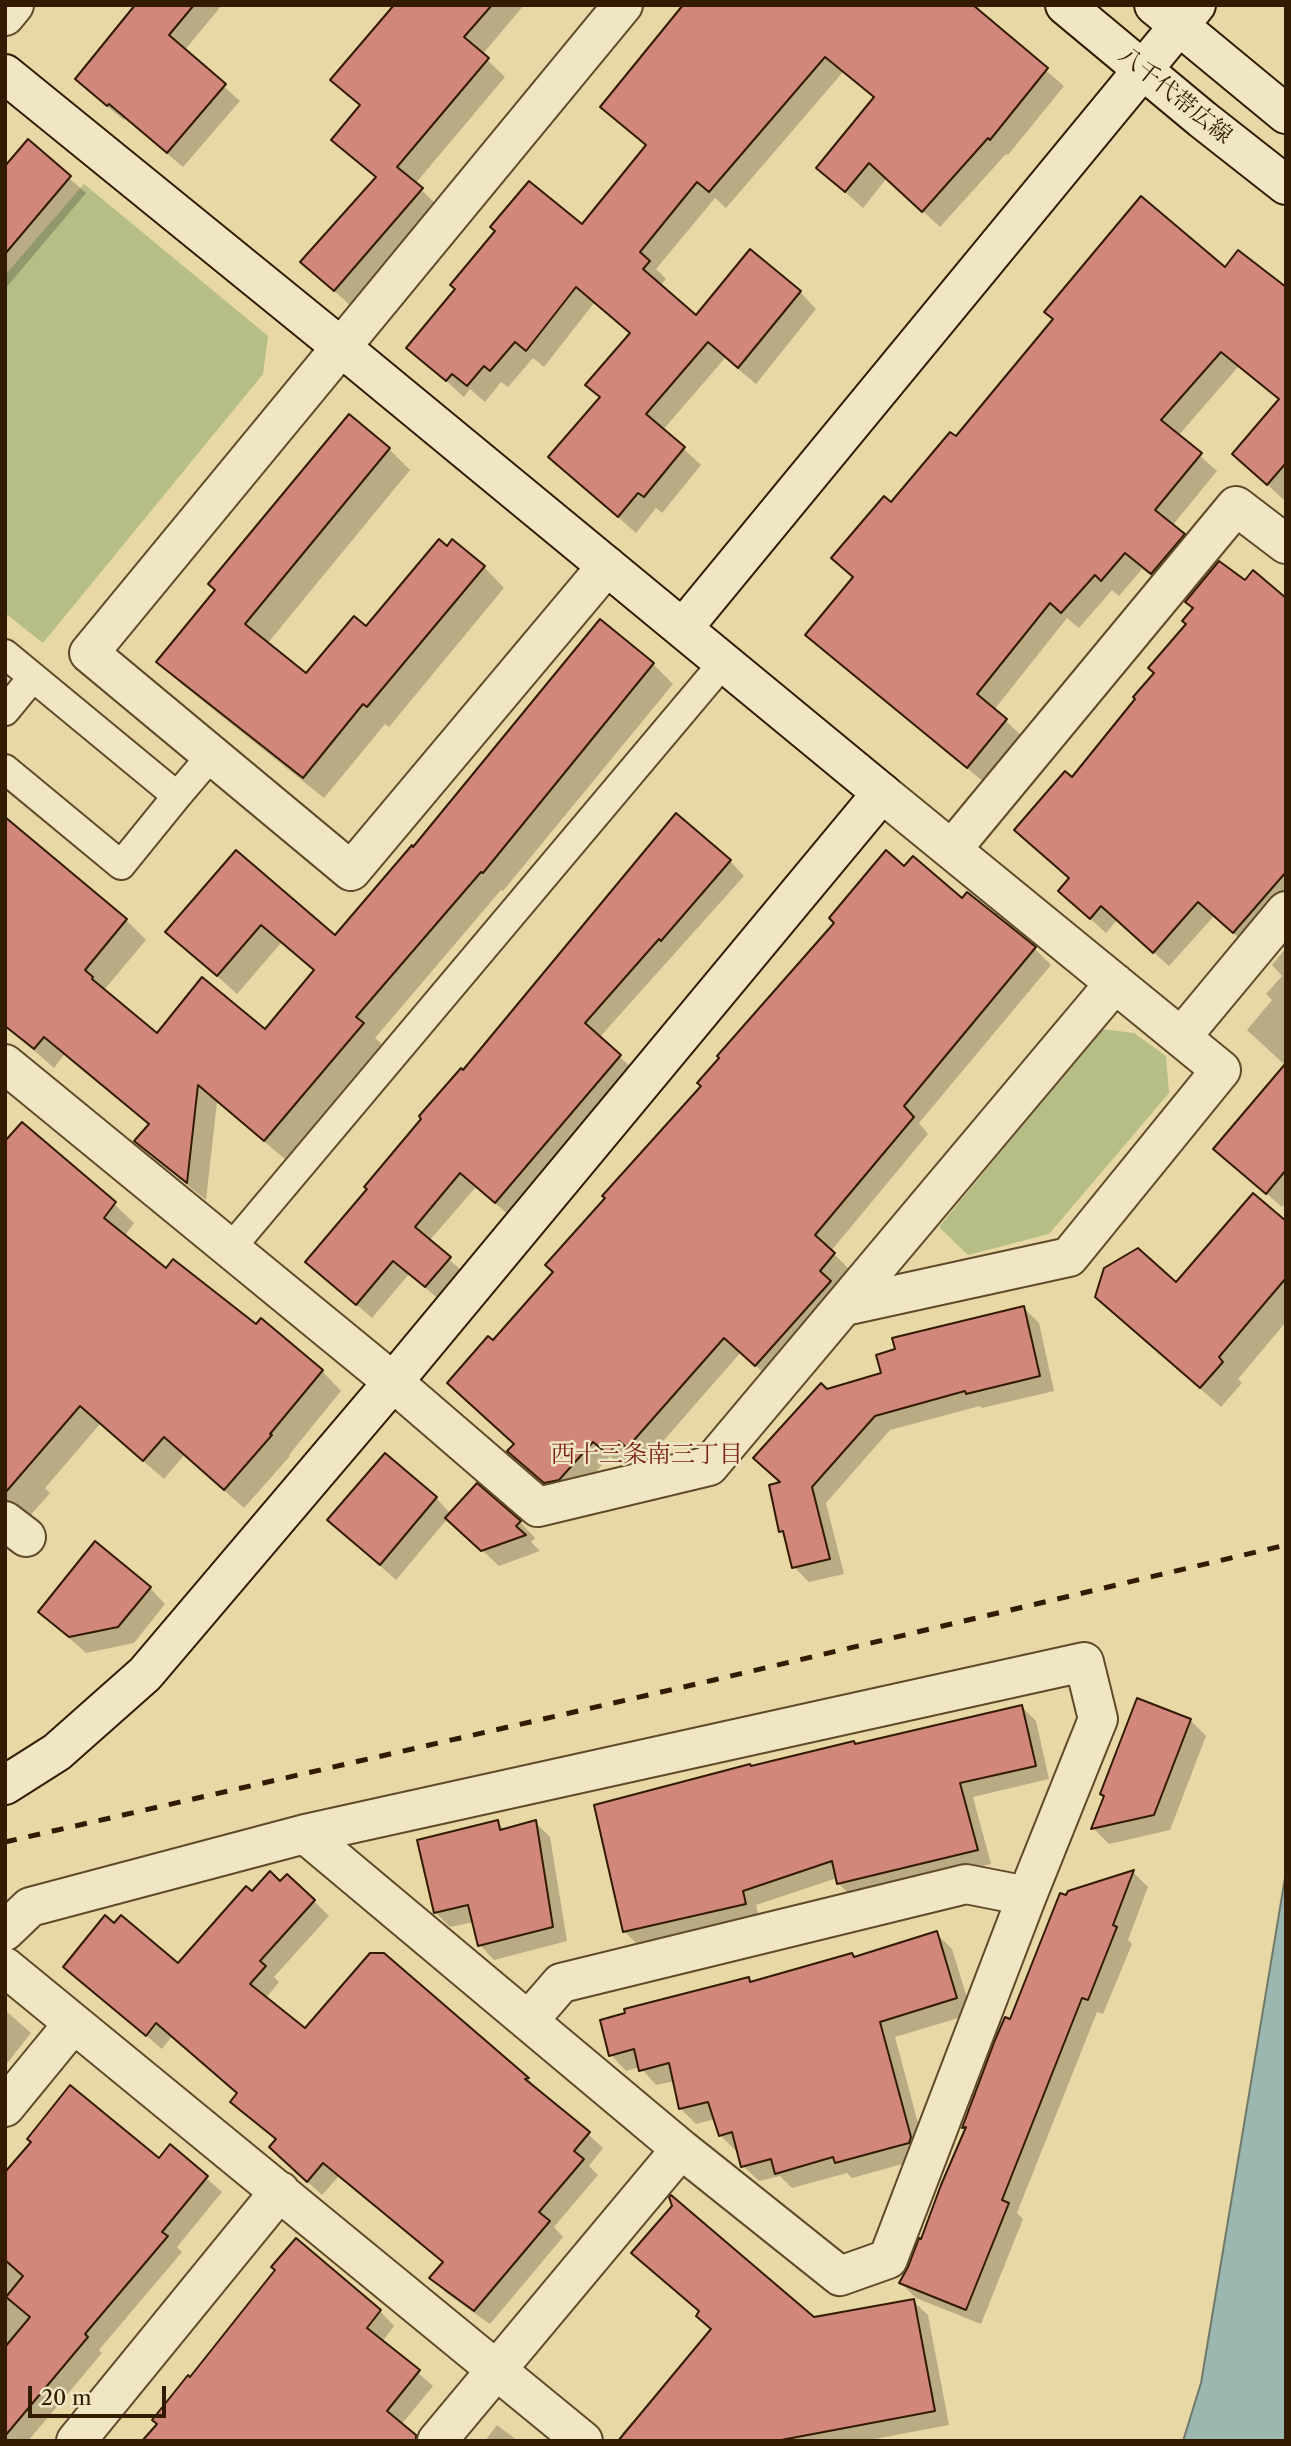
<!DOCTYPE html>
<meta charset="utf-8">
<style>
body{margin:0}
#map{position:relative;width:1291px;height:2446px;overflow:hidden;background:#e8d8a5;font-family:"Libre Caslon Text",serif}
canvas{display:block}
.frame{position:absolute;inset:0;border:7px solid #321b01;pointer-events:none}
.scale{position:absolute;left:28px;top:2386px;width:138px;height:32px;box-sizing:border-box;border:4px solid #321b01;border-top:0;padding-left:9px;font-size:21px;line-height:24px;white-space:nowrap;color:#321b01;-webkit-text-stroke:5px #f0e6c4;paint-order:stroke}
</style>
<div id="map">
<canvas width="1291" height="2446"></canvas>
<div class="frame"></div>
<div class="scale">20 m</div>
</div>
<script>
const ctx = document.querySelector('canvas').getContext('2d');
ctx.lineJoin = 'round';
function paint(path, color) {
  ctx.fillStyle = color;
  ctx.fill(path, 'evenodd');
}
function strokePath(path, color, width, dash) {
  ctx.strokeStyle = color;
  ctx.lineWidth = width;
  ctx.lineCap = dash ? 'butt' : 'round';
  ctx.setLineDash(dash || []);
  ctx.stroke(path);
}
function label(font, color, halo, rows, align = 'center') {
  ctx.font = font + ' "Libre Caslon Text","Noto Serif JP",serif';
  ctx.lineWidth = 5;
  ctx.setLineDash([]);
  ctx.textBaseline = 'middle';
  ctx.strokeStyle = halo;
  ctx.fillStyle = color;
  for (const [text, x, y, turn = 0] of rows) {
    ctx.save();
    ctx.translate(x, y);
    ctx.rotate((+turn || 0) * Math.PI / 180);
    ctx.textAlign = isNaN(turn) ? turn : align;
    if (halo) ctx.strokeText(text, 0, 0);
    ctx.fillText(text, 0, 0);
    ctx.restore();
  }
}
paint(new Path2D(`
 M 84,184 L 268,336 L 263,374 L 43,643 L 5,613 L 5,275 Z
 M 1101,1029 L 1134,1033 L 1166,1056 L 1169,1093 L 1049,1234 L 968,1255 L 939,1227 Z`), '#b6be86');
const water = new Path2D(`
 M 1286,1872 L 1286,2441 L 1183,2441 L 1201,2383 Z`);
paint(water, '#9ab8b0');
strokePath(water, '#70796a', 2);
paint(new Path2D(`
 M 140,5 L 222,5 L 184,51 L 240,101 L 183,167 L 125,118 L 124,120 L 92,94 L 77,78 Z
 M 396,5 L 524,5 L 482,55 L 505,77 L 415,184 L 439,207 L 353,308 L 303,262 L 377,178 L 334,140 L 361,107 L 332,80 Z
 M 970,5 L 1064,86 L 1008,155 L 1006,154 L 940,227 L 887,178 L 863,208 L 818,168 L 875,99 L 843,72 L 726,208 L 715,198 L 656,269 L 666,279 L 660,286 L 696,317 L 800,292 L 816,309 L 756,384 L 725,358 L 663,430 L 701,465 L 662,513 L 656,508 L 636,533 L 550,457 L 601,398 L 588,385 L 631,334 L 594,303 L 544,367 L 533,358 L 508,387 L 501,382 L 485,402 L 470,389 L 464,397 L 409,348 L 582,227 L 647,147 L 602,107 Z
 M 28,142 L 86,193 L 5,289 L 5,169 Z
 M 1225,269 L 1286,290 L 1286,498 L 1284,500 L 1234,454 L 1280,401 L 1238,367 L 1178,436 L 1217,471 L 1172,526 L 1200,551 L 1169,589 L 1142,569 L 1119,596 L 1112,590 L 1079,628 L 1067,618 L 994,710 L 1023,737 L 985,783 L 824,652 L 807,635 L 854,578 L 833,558 L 891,505 L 956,439 Z
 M 389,449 L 410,470 L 267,644 L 306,676 L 366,629 L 484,567 L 504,588 L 389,727 L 385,724 L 324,798 L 179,682 L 158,662 Z
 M 1245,582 L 1286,601 L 1286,910 L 1252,950 L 1214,916 L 1169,966 L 1117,920 L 1106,933 L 1060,891 L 1071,879 L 1072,780 Z
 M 600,621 L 653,664 L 673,684 L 503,891 L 501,890 L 375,1038 L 382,1044 L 285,1159 L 217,1102 L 206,1200 L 156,1160 L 137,1141 L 149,1125 L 64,1055 L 54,1068 L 5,1025 L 5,820 L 126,920 L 146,940 L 104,990 L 157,1035 L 265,1031 L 315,972 L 281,943 L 237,994 L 168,932 L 236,852 L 335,937 L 414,849 Z
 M 730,861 L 744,876 L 599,1038 L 634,1070 L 510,1216 L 476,1187 L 429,1241 L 464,1273 L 441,1301 L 409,1274 L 372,1318 L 307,1262 L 463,1072 Z
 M 904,868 L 962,901 L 968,894 L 1035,949 L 1051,965 L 919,1123 L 928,1134 L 831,1251 L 850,1270 L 772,1381 L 741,1352 L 644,1463 L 636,1456 L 625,1469 L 610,1456 L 575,1495 L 561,1498 L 509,1451 L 516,1445 L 493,1342 Z
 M 1286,948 L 1286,1066 L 1247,1030 L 1272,1000 L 1266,994 L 1282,976 L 1272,965 Z
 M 1286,1087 L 1286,1202 L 1282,1207 L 1215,1149 Z
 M 5,1142 L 114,1204 L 134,1223 L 124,1237 L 166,1270 L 256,1327 L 322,1371 L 341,1391 L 289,1455 L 290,1456 L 244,1508 L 184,1455 L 164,1479 L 100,1424 L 45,1488 L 50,1493 L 28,1518 L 5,1531 Z
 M 1286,1224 L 1286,1322 L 1238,1379 L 1242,1383 L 1221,1407 L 1097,1297 L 1177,1285 Z
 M 1024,1308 L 1039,1323 L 1054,1391 L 982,1408 L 980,1406 L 890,1430 L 826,1503 L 844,1574 L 809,1582 L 794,1567 L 786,1536 L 781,1531 L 782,1484 L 826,1391 L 883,1374 Z
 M 436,1498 L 451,1514 L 520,1522 L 535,1538 L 531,1542 L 540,1551 L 499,1566 L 448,1518 L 396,1580 L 329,1520 Z
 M 150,1588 L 165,1604 L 134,1643 L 86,1653 L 40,1612 Z
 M 1022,1707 L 1036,1721 L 1049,1779 L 973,1797 L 991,1864 L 853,1898 L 839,1884 L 837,1878 L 756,1905 L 759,1918 L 639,1946 L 625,1932 L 596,1807 L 752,1768 Z
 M 1190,1720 L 1206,1736 L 1170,1830 L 1109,1844 L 1093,1828 L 1105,1797 Z
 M 497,1822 L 505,1830 L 535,1822 L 550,1837 L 567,1941 L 494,1960 L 480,1945 L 474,1922 L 450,1927 L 435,1912 Z
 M 1133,1872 L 1148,1887 L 1128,1940 L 1132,1944 L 1103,2014 L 1097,2012 L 1017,2213 L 1023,2219 L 981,2324 L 916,2298 L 901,2283 L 910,2268 L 966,2131 L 964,2128 L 997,2040 L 1011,2021 L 1069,1892 Z
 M 281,1884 L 314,1901 L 329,1916 L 274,1977 L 279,1982 L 265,1999 L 305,2030 L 383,1954 L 528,2079 L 603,2148 L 589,2166 L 598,2175 L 554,2227 L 563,2237 L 490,2324 L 446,2293 L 432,2278 L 444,2263 L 339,2176 L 322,2195 L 286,2162 L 277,2141 L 232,2102 L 238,2094 L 172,2036 L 162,2049 L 65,1966 L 178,1965 L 252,1894 Z
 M 936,1933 L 952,1949 L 972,2014 L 895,2037 L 926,2153 L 924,2158 L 852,2178 L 847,2173 L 792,2188 L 780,2176 L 759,2181 L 743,2166 L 738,2150 L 736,2151 L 720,2135 L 715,2119 L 696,2124 L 680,2108 L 675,2081 L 656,2085 L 640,2067 L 626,2071 L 611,2055 L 748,1979 L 753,1984 L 852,1955 L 855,1958 Z
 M 5,2010 L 31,2033 L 5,2066 Z
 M 171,2147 L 222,2192 L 177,2247 L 182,2252 L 99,2350 L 102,2353 L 28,2441 L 5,2441 L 5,2174 L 160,2160 Z
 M 913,2301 L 928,2315 L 949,2425 L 864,2441 L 630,2441 L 622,2433 L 643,2410 L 645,2411 L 813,2319 Z
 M 380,2311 L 394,2326 L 382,2342 L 433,2386 L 401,2425 L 420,2441 L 144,2441 Z
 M 497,2425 L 518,2441 L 485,2441 Z`), '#0003');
const building = new Path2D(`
 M 135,5 L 194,5 L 169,35 L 226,84 L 167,153 L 109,104 L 107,106 L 75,79 Z
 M 394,5 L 492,5 L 464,37 L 489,58 L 397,167 L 423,188 L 334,291 L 300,262 L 376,177 L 331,140 L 360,105 L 330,80 Z
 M 683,5 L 973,5 L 1048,68 L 990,140 L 988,138 L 922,212 L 869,163 L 845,192 L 816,168 L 874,97 L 825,57 L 709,192 L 697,182 L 640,252 L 650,261 L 643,269 L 696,315 L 750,249 L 801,291 L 738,368 L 708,342 L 646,414 L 685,447 L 644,497 L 638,493 L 618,517 L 548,457 L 600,397 L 585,385 L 630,333 L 576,287 L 526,351 L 515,342 L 490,371 L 484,366 L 467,386 L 452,374 L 446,381 L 406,348 L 455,289 L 450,285 L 495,231 L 490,227 L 529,181 L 582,224 L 646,145 L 600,107 Z
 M 28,139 L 71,176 L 5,254 L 5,166 Z
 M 1141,196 L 1225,267 L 1238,250 L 1286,287 L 1286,463 L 1267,485 L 1232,454 L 1279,399 L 1221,352 L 1161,420 L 1202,453 L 1155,510 L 1185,534 L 1151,574 L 1125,553 L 1101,581 L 1095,575 L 1061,613 L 1050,603 L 977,694 L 1007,719 L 967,768 L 805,635 L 853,577 L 831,558 L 884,496 L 891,502 L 950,432 L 956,436 L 1053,319 L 1044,312 Z
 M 349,414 L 390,448 L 245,624 L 306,673 L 354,616 L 366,626 L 439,539 L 447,546 L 452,539 L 485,566 L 367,707 L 363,704 L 303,778 L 156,662 L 215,590 L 208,584 Z
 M 1219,561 L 1245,580 L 1253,570 L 1286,598 L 1286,872 L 1233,933 L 1198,902 L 1153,953 L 1101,906 L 1090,919 L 1058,891 L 1069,878 L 1014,830 L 1065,771 L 1072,777 L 1135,699 L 1133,697 L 1154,673 L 1148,668 L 1186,624 L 1182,621 L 1193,608 L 1185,602 Z
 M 600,619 L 654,663 L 483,873 L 481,872 L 356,1017 L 364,1023 L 264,1141 L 198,1085 L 187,1183 L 134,1141 L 149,1124 L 44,1037 L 34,1049 L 5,1026 L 5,817 L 127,919 L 85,970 L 93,977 L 92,979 L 157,1033 L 202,977 L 265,1029 L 314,970 L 261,925 L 217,976 L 165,932 L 236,850 L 335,935 L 412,845 L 413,847 Z
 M 676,813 L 731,860 L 661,941 L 659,939 L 585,1023 L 621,1055 L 495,1203 L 460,1173 L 415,1227 L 451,1257 L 425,1287 L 393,1261 L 356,1305 L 305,1262 L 367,1189 L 364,1187 L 421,1119 L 419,1116 L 461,1068 L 463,1070 Z
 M 886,850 L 904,866 L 913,856 L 962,898 L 967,892 L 1036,947 L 904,1106 L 914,1117 L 815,1235 L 835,1253 L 820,1271 L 831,1281 L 755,1366 L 724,1338 L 627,1448 L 619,1441 L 608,1454 L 593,1442 L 559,1480 L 544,1483 L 507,1451 L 514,1444 L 447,1383 L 488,1336 L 493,1340 L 553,1272 L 545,1265 L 605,1198 L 602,1196 L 701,1086 L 697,1083 L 719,1058 L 717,1056 L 834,923 L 829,918 Z
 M 1286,1063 L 1286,1170 L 1266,1194 L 1213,1149 Z
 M 22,1122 L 116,1202 L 104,1218 L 166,1268 L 173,1259 L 256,1324 L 261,1318 L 323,1370 L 270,1434 L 272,1435 L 224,1490 L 164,1437 L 143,1461 L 80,1406 L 5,1493 L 5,1141 Z
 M 1253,1193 L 1286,1221 L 1286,1278 L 1219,1357 L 1223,1362 L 1200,1388 L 1095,1297 L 1104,1268 L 1138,1248 L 1176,1282 Z
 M 1024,1306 L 1040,1376 L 966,1394 L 965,1391 L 875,1416 L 812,1487 L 830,1559 L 792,1568 L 783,1531 L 779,1532 L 769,1485 L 780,1482 L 753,1458 L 821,1383 L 827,1389 L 881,1373 L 876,1355 L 895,1349 L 892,1338 Z
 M 385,1453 L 437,1497 L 380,1565 L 327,1520 Z
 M 477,1483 L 521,1521 L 516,1526 L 526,1535 L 481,1551 L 445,1518 Z
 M 95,1541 L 151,1587 L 118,1627 L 69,1637 L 38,1612 Z
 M 1137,1698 L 1191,1719 L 1154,1815 L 1091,1829 L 1104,1796 L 1100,1794 Z
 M 1022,1705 L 1036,1766 L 960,1783 L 978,1850 L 837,1884 L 832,1861 L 743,1891 L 746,1904 L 623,1932 L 594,1805 L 750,1764 L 751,1766 L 854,1741 L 855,1744 Z
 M 498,1820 L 500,1830 L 536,1820 L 553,1927 L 478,1946 L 468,1905 L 434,1913 L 417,1840 Z
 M 1134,1870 L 1113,1925 L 1117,1927 L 1088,2000 L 1082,1998 L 1002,2200 L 1009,2203 L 966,2310 L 899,2283 L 908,2267 L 919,2238 L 921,2239 L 941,2185 L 966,2127 L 962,2128 L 995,2040 L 1005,2017 L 1010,2019 L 1060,1893 L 1066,1895 L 1068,1891 Z
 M 270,1871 L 280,1881 L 287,1874 L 315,1900 L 260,1961 L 266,1966 L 250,1984 L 305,2028 L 370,1953 L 384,1953 L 529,2078 L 525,2079 L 590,2132 L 574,2151 L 584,2159 L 539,2212 L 550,2221 L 474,2311 L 429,2278 L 443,2262 L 323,2163 L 307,2182 L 269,2147 L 276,2139 L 230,2102 L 237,2093 L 156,2023 L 146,2036 L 63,1967 L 105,1915 L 114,1923 L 121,1915 L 178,1963 L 246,1886 L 252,1891 Z
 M 937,1931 L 957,1998 L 880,2022 L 911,2137 L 909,2143 L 835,2163 L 833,2157 L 775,2174 L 771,2159 L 741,2167 L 732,2132 L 719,2136 L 708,2102 L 679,2109 L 669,2063 L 639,2071 L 634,2049 L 609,2056 L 600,2020 L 625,2013 L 624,2009 L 749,1977 L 750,1982 L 852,1953 L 854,1957 Z
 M 70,2085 L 159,2158 L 170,2144 L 208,2176 L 162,2232 L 168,2236 L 85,2334 L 88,2337 L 5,2436 L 5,2347 L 30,2317 L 6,2297 L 23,2276 L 5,2260 L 5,2172 L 31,2142 L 27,2139 Z
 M 671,2195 L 814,2317 L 914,2299 L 935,2411 L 776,2441 L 618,2441 L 711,2329 L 696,2316 L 699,2311 L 631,2253 L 672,2206 L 669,2197 Z
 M 296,2238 L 381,2310 L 367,2328 L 420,2370 L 387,2411 L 416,2435 L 416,2441 L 142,2441 L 157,2424 L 152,2420 L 188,2375 L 190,2377 L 275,2270 L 271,2267 Z`);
paint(building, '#d1877b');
strokePath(building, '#321b01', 2);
const lane = new Path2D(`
 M 5,654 L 177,796 L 211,756
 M 5,711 L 33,677
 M 5,769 L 121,865 L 177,796
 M 230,1249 L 723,663`);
const street = new Path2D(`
 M 5,16 L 14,5
 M 607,566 L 351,871 L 89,653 L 623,5
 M 952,849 L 1236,506 L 1286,544
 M 1182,1036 L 1286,911
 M 5,1064 L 393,1382 L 538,1507 L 709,1466 L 1115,983
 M 845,1306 L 1069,1257 L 1221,1070 L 882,793
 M 5,1521 L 26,1537
 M 5,1931 L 30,1907 L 305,1834 L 1084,1662 L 1098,1719 L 1027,1896 L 888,2259 L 840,2276 L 681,2149 L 305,1834
 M 5,1967 L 583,2441
 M 528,2021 L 561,1983 L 966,1884 L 1027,1896
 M 5,2107 L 73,2024
 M 76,2441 L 280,2191
 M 437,2441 L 681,2149`);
const secondary = new Path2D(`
 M 1065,5 L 1202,119 L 1286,185
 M 1154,5 L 1286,114
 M 5,74 L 341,347 L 882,793 L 393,1382 L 145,1674 L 57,1752 L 5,1785
 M 683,628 L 1196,5`);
strokePath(lane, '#604a2a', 32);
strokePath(street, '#604a2a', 42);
strokePath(secondary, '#321b01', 42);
strokePath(lane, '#f0e6c4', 28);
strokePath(street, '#f0e6c4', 38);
strokePath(secondary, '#f0e6c4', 38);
strokePath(new Path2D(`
 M 5,1842 L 714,1680 L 1286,1545`), '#321b01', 5, [12, 12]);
label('23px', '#321b01', '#f0e6c4', [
 ["八千代帯広線",1175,96,39]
]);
label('24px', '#7a1f14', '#f0e6c4', [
 ["西十三条南三丁目",647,1455]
]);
</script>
